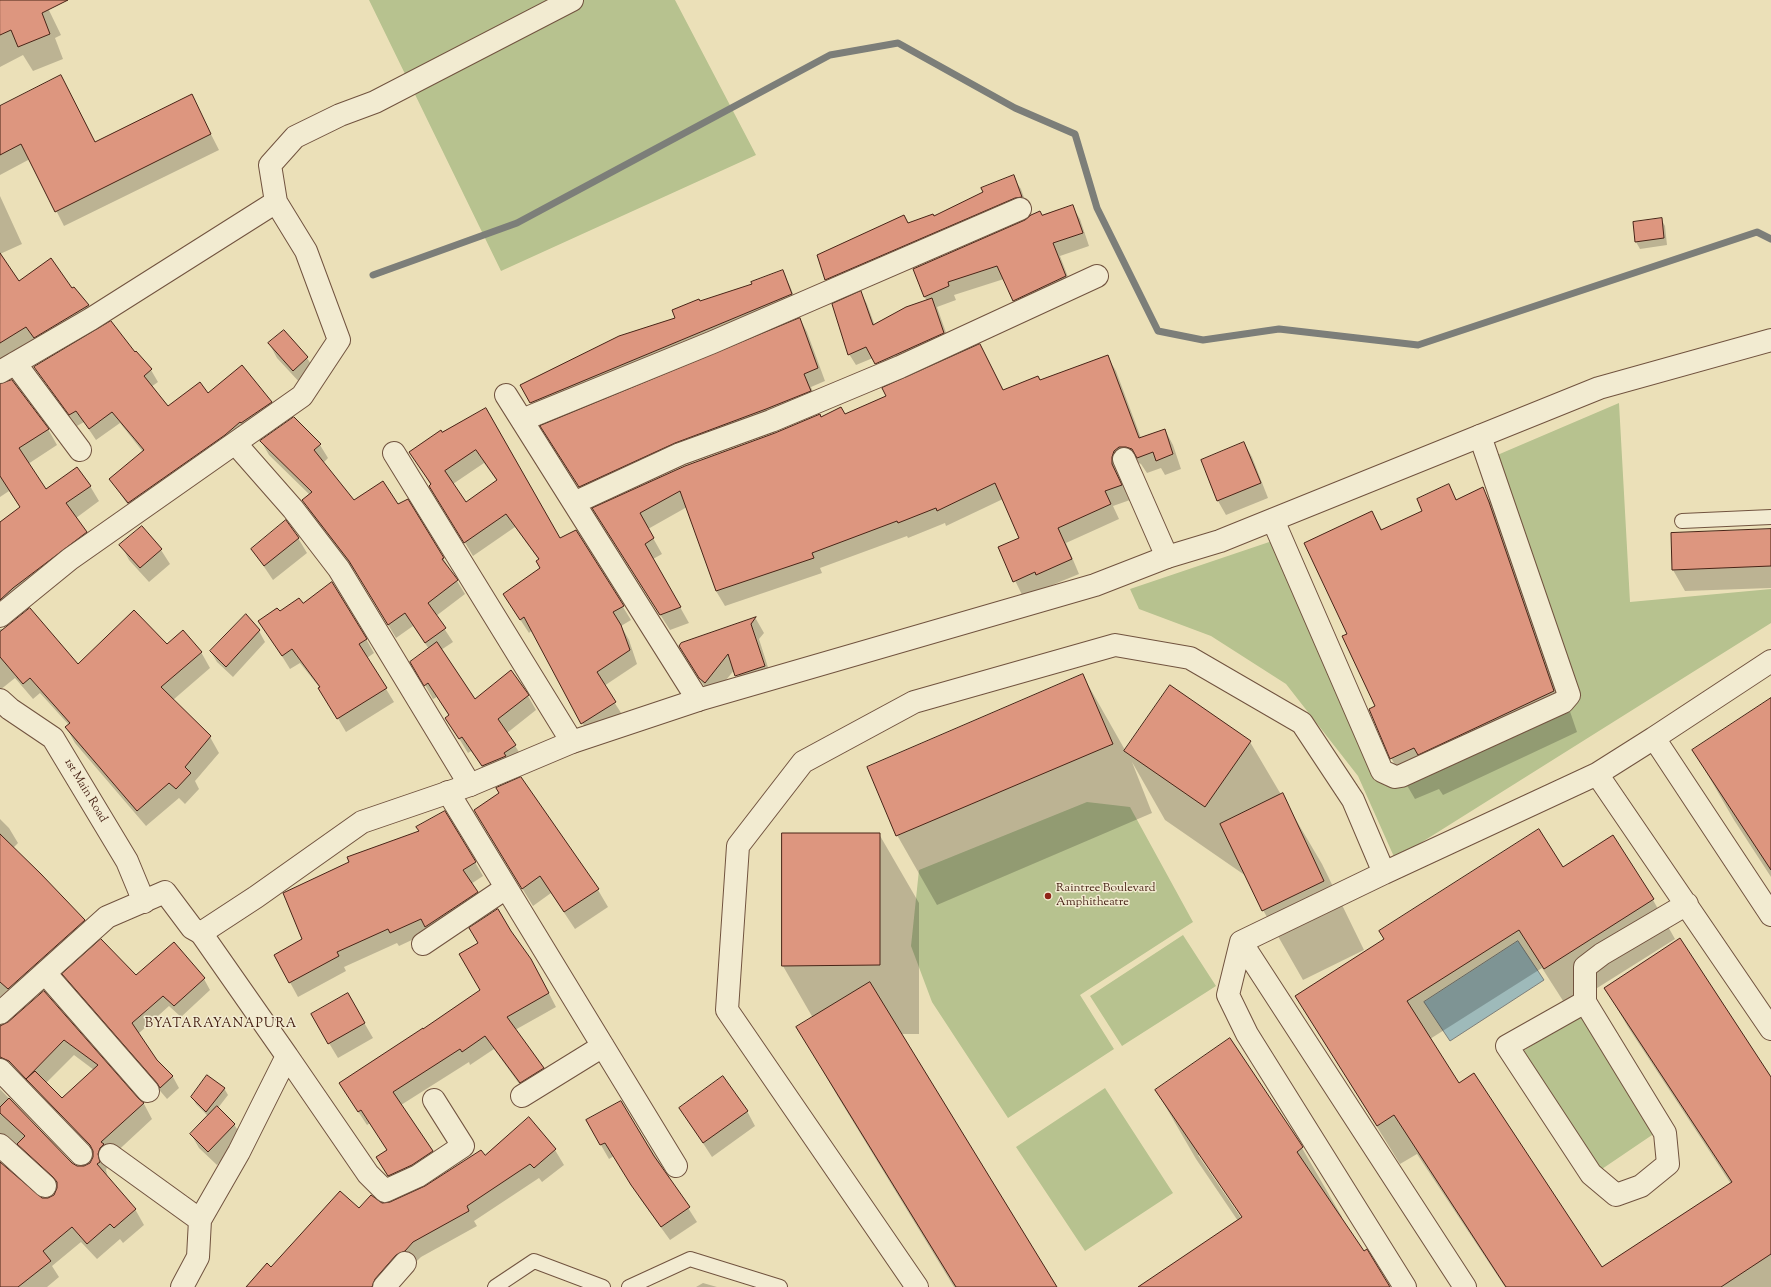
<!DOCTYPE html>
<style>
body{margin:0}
canvas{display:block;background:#ebe0b8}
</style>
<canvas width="1771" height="1287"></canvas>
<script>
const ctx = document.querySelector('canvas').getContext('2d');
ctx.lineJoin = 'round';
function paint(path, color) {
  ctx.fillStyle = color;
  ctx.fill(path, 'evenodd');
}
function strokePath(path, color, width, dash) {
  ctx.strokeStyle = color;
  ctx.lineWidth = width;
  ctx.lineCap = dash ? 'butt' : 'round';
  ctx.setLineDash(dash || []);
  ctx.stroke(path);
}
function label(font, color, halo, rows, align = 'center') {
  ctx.font = font + ' "Sorts Mill Goudy",serif';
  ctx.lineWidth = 3;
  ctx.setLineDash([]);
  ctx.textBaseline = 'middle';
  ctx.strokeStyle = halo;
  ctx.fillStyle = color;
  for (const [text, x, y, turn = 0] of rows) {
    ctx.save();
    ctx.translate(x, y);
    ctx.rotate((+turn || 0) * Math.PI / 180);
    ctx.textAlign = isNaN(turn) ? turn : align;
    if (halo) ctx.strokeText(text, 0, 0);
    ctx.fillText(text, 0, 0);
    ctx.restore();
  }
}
paint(new Path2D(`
 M 369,0 L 675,0 L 756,155 L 501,271 Z
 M 1619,403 L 1630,602 L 1771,589 L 1771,623 L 1395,859 L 1358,776 L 1286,684 L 1211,636 L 1139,609 L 1130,589 L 1287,536 L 1390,785 L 1576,699 L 1488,459 Z
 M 1087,802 L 1130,807 L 1193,922 L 1080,995 L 1114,1049 L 1008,1118 L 932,1002 L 911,946 L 919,870 Z
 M 1183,935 L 1216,986 L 1122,1046 L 1090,996 Z
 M 1581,1013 L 1658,1131 L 1599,1171 L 1522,1052 Z
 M 1105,1088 L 1173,1193 L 1085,1251 L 1016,1147 Z`), '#b7c28f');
const water = new Path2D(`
 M 1518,941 L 1544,980 L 1450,1041 L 1424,1002 Z`);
paint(water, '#9ebaba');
strokePath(water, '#7c7e79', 1);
paint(new Path2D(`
 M 0,0 L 44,0 L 61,35 L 55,38 L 63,59 L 33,71 L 23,55 L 0,67 Z
 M 191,95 L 219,150 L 64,226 L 30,159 L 0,175 L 0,107 L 95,143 Z
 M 1013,177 L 1021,189 L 1028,209 L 833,292 L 826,280 L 904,216 L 909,224 L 934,217 Z
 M 0,196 L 22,244 L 0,254 Z
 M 1072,206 L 1080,219 L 1089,246 L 1060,256 L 1073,290 L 1021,314 L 1004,279 L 954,295 L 956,300 L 937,307 L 950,344 L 882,375 L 873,358 L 856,365 L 849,354 L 861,293 L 867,304 L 875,326 L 927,301 L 924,296 L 1042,216 Z
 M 1661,219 L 1665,226 L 1667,245 L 1640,249 L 1636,242 L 1634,223 Z
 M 0,255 L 19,282 L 72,290 L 74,288 L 88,306 L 97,321 L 0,380 Z
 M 782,271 L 790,286 L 799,309 L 539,417 L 522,385 L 677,318 L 700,302 L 753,285 Z
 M 800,319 L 807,332 L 825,381 L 811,387 L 818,404 L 587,500 L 549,440 Z
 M 283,331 L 307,358 L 316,372 L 302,385 L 277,358 L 269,343 Z
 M 980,345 L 1004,391 L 1040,381 L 1107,356 L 1116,371 L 1141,438 L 1165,430 L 1173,445 L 1181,469 L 1165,475 L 1161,468 L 1147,473 L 1141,464 L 1134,461 L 1120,474 L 1130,500 L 1113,506 L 1119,519 L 1066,543 L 1079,574 L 1023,597 L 999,547 L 1020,538 L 1003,499 L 946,526 L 945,523 L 908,538 L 907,536 L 820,568 L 822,573 L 725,606 L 716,591 L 687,507 L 648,529 L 662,554 L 653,559 L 689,623 L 670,630 L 602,524 L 821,418 L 845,415 L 887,396 Z
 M 134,353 L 151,370 L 158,382 L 151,387 L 168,407 L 208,394 L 271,402 L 278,414 L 135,515 L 110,479 L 143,452 L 120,423 L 96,440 L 84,422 L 77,426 L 35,367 Z
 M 0,385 L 48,429 L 57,445 L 28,464 L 46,491 L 90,486 L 99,501 L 76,518 L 95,548 L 0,623 L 0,524 L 21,508 L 9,491 L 0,497 Z
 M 486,409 L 559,539 L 576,531 L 631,620 L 621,626 L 629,640 L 637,664 L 604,686 L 623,716 L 590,737 L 532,630 L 529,633 L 504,595 L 541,569 L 539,560 L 515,527 L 473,556 L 411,452 ZM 484,463 L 497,481 L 466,504 L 453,484 Z
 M 261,441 L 320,445 L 328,458 L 323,463 L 354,501 L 398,506 L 443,558 L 465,594 L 436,616 L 453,642 L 441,650 L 475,700 L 528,696 L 536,710 L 507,733 L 524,760 L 491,780 L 471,751 L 468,753 L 455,732 L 449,716 L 437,697 L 433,699 L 420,676 L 429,649 L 413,626 L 396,638 L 358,575 L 311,514 L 303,500 L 310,495 L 269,455 Z
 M 1244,443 L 1252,457 L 1268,498 L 1226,515 L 1218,501 L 1202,460 Z
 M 1448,485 L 1457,500 L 1482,488 L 1506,529 L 1513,544 L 1577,732 L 1443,795 L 1439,789 L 1415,799 L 1391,758 L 1376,706 L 1348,634 L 1372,512 L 1383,531 L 1424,512 Z
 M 141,527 L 161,550 L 170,564 L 149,582 L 129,560 L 121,545 Z
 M 1771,530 L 1771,588 L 1685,591 L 1673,570 Z
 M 298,538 L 307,553 L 273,580 L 252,549 Z
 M 302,604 L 366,639 L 374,653 L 367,658 L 394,702 L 346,732 L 320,688 L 300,663 L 290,669 L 260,621 Z
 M 29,609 L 78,666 L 167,646 L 201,652 L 210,668 L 173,700 L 210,737 L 219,753 L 195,781 L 199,789 L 185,804 L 179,798 L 146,826 L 75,743 L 66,727 L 69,725 L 40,693 L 33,699 L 15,678 L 0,690 L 0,629 L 3,629 Z
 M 756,619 L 764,633 L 759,639 L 772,680 L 746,690 L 735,669 L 713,696 L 708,692 L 688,661 L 681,644 Z
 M 259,631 L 265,642 L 233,677 L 217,662 L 211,652 Z
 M 1083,676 L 1125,750 L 1250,742 L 1322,864 L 1364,950 L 1303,980 L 1263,910 L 1246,876 L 1165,820 L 1132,762 L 1152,813 L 937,905 L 897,835 Z
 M 1771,706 L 1771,877 L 1734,820 L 1694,751 Z
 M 520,778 L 598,890 L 608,907 L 575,929 L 551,893 L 533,906 L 485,828 L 500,793 Z
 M 0,819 L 9,828 L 18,843 L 13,848 L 84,921 L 93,936 L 0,1020 Z
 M 879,834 L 919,903 L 919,1034 L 901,1034 L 1056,1287 L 954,1287 L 838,1097 L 798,1028 L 813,1018 L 783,966 Z
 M 475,862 L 483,876 L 471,884 L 485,906 L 399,946 L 397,943 L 344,967 L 346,971 L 298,997 L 275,955 Z
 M 1562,868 L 1653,900 L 1675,939 L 1567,1007 L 1542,968 L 1430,1039 L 1458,1084 L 1601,1269 L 1731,1184 L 1628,1027 L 1605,988 L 1771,1079 L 1771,1287 L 1505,1287 L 1417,1154 L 1400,1164 L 1296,996 Z
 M 174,944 L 204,979 L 210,990 L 181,1017 L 169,1006 L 138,1034 L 157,1060 L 173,1077 L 179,1088 L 167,1099 L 70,985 L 64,974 L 136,977 Z
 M 539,974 L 556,1007 L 515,1030 L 551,1082 L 528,1096 L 494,1049 L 470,1065 L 469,1062 L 401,1105 L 440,1165 L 396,1189 L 385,1171 L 388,1151 L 370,1123 L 367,1125 L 340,1084 L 423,1031 Z
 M 44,992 L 138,1100 L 144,1104 L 152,1119 L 110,1158 L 106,1170 L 108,1178 L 135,1209 L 144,1225 L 123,1243 L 120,1239 L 97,1259 L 81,1242 L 52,1266 L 59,1277 L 47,1287 L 0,1287 L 0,1163 L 42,1199 L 49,1199 L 55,1195 L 58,1187 L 18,1151 L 0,1152 L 0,1089 L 71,1163 L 78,1167 L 85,1167 L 90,1164 L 94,1155 L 19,1077 L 0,1077 L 0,1026 L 9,1023 ZM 74,1055 L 94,1070 L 62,1099 L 46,1083 Z
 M 348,995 L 373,1038 L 338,1058 L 312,1015 Z
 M 1230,1039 L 1302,1148 L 1342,1217 L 1341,1218 L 1389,1287 L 1140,1287 L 1238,1221 L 1196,1159 L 1156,1090 ZM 1198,1155 L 1201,1155 L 1246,1221 L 1244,1222 Z
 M 224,1088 L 228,1095 L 218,1108 L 234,1124 L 243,1139 L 217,1165 L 199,1148 L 191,1134 L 208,1116 L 196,1104 L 192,1097 Z
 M 680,1108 L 747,1111 L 755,1126 L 712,1157 Z
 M 529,1119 L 555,1150 L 564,1165 L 542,1182 L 539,1178 L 474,1221 L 477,1226 L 421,1257 L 390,1287 L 246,1287 L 267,1265 L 271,1269 L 359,1209 L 390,1203 L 484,1157 Z
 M 587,1121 L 638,1129 L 697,1222 L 670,1240 L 641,1200 L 614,1156 L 609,1159 Z
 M 703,1283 L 717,1287 L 696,1287 Z`), '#0003');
strokePath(new Path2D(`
 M 373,275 L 517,223 L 830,55 L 898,43 L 1015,108 L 1075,134 L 1097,208 L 1158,331 L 1203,340 L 1279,329 L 1418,345 L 1757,232 L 1771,239`), '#7c7e79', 7);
const building = new Path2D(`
 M 0,0 L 68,0 L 42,13 L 50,34 L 18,47 L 11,30 L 0,35 Z
 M 61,75 L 95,142 L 192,94 L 211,134 L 55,212 L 21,144 L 0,155 L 0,106 Z
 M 1014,175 L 1022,197 L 1015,198 L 825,280 L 817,255 L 904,215 L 908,223 L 933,214 L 934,216 L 983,192 L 981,188 Z
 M 1073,205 L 1083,233 L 1053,243 L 1066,276 L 1013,301 L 997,266 L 948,282 L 949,286 L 924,297 L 913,269 L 1025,220 L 1031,215 L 1040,211 L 1042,215 Z
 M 1662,218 L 1664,238 L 1635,242 L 1633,222 Z
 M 0,253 L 19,281 L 51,258 L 72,288 L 74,287 L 89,305 L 34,338 L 26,327 L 0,343 Z
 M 783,270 L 792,294 L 530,403 L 520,385 L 619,336 L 675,318 L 672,310 L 699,299 L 700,301 L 752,284 L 751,282 Z
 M 861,291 L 873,325 L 906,307 L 932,298 L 944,333 L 875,364 L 866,347 L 848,355 L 832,304 Z
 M 800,318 L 818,368 L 804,374 L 811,391 L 766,409 L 675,443 L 579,487 L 540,426 Z
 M 111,321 L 135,352 L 136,351 L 152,369 L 144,376 L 168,406 L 200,382 L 208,393 L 242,365 L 272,402 L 241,423 L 240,422 L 225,435 L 128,503 L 109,479 L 144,450 L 112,412 L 89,429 L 76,411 L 69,415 L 34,367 Z
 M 284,330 L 308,357 L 293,371 L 268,343 Z
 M 980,344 L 1003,390 L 1038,376 L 1040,380 L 1108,355 L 1139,438 L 1165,429 L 1173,454 L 1156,461 L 1153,452 L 1137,458 L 1132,449 L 1126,447 L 1119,447 L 1114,451 L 1112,457 L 1112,464 L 1122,485 L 1105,491 L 1111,504 L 1058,528 L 1072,559 L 1036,575 L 1035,572 L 1013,582 L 998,547 L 1019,538 L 995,483 L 937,511 L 936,508 L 898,523 L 897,521 L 812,553 L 814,558 L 716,591 L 680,491 L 640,513 L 654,538 L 645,544 L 681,607 L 660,615 L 592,508 L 685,466 L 775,433 L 820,414 L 821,417 L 841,407 L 845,414 L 886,396 L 882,388 Z
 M 12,380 L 49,429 L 19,448 L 46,489 L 77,467 L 91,486 L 66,503 L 87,532 L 13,588 L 0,600 L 0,522 L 20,507 L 0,476 L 0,384 Z
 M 486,408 L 560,538 L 576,530 L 624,606 L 613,612 L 621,625 L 630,650 L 597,672 L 616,702 L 581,724 L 524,617 L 520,620 L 503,594 L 540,568 L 536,561 L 539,559 L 506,514 L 464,543 L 429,486 L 431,484 L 409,452 L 441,430 L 442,432 ZM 476,450 L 497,480 L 466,502 L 445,471 Z
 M 294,417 L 321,444 L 314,450 L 354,500 L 383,481 L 398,504 L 408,499 L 444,558 L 442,559 L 458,580 L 428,603 L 446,628 L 425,643 L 405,613 L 388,625 L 349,561 L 302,500 L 312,492 L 260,441 Z
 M 1244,442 L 1261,483 L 1217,501 L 1201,460 Z
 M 1449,484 L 1456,500 L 1483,487 L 1489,502 L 1554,691 L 1418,755 L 1414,748 L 1390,759 L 1369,709 L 1375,706 L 1342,636 L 1347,634 L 1304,543 L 1372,511 L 1381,530 L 1422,511 L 1417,499 Z
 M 286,520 L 299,538 L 264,566 L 251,549 Z
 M 142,526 L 162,549 L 140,568 L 119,545 Z
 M 1771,529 L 1771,566 L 1672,570 L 1671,533 Z
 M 332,582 L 367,639 L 359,644 L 387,688 L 337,719 L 318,688 L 320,687 L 292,649 L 282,656 L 258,621 L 277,608 L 280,611 L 299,598 L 303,603 Z
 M 30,608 L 78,664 L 134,610 L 167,644 L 183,630 L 202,652 L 161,687 L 211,736 L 185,767 L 191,773 L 176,789 L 169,783 L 137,811 L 65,727 L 70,723 L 30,678 L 23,684 L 0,657 L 0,632 Z
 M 246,614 L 260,630 L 226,667 L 210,651 Z
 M 756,617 L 751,624 L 765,666 L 735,676 L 728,654 L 705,683 L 699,678 L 679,646 L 681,643 Z
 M 437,642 L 475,699 L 511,670 L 529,695 L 498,719 L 516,745 L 504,753 L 506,756 L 482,766 L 462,737 L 459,739 L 445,718 L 449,715 L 428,683 L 424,686 L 410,662 Z
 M 1083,674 L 1113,744 L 896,836 L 867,767 Z
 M 1170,685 L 1251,741 L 1205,807 L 1124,751 Z
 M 1771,698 L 1771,870 L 1692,750 Z
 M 521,777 L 599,889 L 564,912 L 540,876 L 522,889 L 474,810 L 499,793 L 496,788 Z
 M 1283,793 L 1324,881 L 1262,911 L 1220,824 Z
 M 445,811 L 476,862 L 463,870 L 478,892 L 425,927 L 421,919 L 390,933 L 388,929 L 337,952 L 339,956 L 289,983 L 274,955 L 302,939 L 283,893 L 349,862 L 347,857 L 419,831 L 416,827 Z
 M 1539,829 L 1563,867 L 1613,835 L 1654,899 L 1544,969 L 1519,930 L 1407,1001 L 1459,1083 L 1474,1073 L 1602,1267 L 1732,1182 L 1604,988 L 1680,938 L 1771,1077 L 1771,1254 L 1721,1287 L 1506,1287 L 1394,1115 L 1377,1126 L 1295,996 L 1384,939 L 1379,931 Z
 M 782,833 L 880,833 L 880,965 L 782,966 Z
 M 0,834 L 41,874 L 85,920 L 8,989 L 0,982 Z
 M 498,909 L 511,931 L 531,959 L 549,993 L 507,1017 L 544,1068 L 520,1083 L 485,1036 L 462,1052 L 460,1049 L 393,1092 L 433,1151 L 412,1165 L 388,1176 L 376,1157 L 387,1150 L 361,1110 L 358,1112 L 339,1083 L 423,1028 L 423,1029 L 480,990 L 459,954 L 478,943 L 469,928 Z
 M 101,939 L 136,975 L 174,942 L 205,978 L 174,1006 L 163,996 L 132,1023 L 157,1060 L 173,1076 L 160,1088 L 157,1083 L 62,974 Z
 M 870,982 L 1057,1287 L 956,1287 L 796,1027 Z
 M 44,991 L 139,1099 L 144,1103 L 101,1142 L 104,1144 L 100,1148 L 98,1154 L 100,1162 L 97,1164 L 136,1209 L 114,1228 L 110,1224 L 87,1244 L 72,1227 L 43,1251 L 51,1261 L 18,1287 L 0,1287 L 0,1162 L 42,1198 L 48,1198 L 54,1195 L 57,1188 L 57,1182 L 53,1177 L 17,1144 L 25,1136 L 0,1113 L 0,1107 L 9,1098 L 72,1163 L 77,1166 L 84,1166 L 90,1163 L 93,1157 L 93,1151 L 90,1145 L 26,1079 L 35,1071 L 62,1098 L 98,1065 L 64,1040 L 26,1079 L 9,1061 L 0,1057 L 0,1026 L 8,1022 Z
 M 348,993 L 365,1023 L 328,1044 L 311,1014 Z
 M 1230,1038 L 1303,1147 L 1297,1152 L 1364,1251 L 1367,1249 L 1390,1287 L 1138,1287 L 1242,1217 L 1155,1090 Z
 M 207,1075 L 225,1088 L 206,1112 L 191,1097 Z
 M 723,1076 L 748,1111 L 703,1143 L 679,1108 Z
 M 621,1101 L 654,1156 L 690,1207 L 661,1227 L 631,1185 L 605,1143 L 600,1145 L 586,1120 Z
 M 217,1106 L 235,1124 L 208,1152 L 190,1134 Z
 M 529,1117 L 556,1149 L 534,1168 L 530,1164 L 467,1206 L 469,1211 L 413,1242 L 405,1251 L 396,1255 L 375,1279 L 372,1287 L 246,1287 L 267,1263 L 271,1267 L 340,1191 L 359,1208 L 371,1195 L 382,1203 L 390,1202 L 425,1186 L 481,1150 L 485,1155 Z`);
paint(building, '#dd967f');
strokePath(building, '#482417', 1);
const service = new Path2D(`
 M 1682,521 L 1771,517
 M 495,1287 L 534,1261 L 603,1287
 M 629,1287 L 690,1259 L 780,1287`);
const minor = new Path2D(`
 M 276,202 L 270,165 L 295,137 L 340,115 L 375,102 L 572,0
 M 15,363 L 80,450
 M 0,372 L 91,319 L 276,202 L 306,251 L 339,340 L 302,396 L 70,559 L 0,616
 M 506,395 L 698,700
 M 522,420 L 713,342 L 1020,209
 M 235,443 L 293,509 L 339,569 L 470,785
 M 394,453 L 572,742
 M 1124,459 L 1167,557
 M 574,503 L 680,454 L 771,421 L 900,367 L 1097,276
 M 1273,520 L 1382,771 L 1395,777 L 1401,776 L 1563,702 L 1569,695 L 1480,436
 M 1771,661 L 1654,738 L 1771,915
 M 0,700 L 10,709 L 53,738 L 127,861 L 144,902
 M 1597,774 L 1654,738
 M 448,792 L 676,1166
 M 1384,873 L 1597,774 L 1771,1029
 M 1241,942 L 1465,1287
 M 423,944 L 506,888
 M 45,973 L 148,1091
 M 1585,1002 L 1507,1046 L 1591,1174 L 1616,1195 L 1641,1186 L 1668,1164 L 1665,1133 L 1585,1002 L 1585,967 L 1602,954 L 1687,904
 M 287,1056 L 368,1174 L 385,1191 L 418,1176 L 463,1146 L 434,1100
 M 0,1070 L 81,1154
 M 522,1096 L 603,1046
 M 0,1145 L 45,1186
 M 110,1155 L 200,1220
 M 182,1287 L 198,1257 L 200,1220 L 239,1152 L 287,1056 L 201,933
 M 384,1287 L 405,1263
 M 917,1287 L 727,1010 L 738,846 L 803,762 L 914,702 L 1115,645 L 1190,658 L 1302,723 L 1353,800 L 1384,873 L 1241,942 L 1228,995 L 1247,1034 L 1405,1287`);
const tertiary = new Path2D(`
 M 0,1013 L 107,917 L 165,892 L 192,928 L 201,933 L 256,897 L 362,822 L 470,785 L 572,742 L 698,700 L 1095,585 L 1167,557 L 1220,541 L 1599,388 L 1771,340`);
strokePath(service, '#71533f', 16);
strokePath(minor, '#71533f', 24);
strokePath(tertiary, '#71533f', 24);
strokePath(service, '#f2ebd1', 14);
strokePath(minor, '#f2ebd1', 22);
strokePath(tertiary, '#f2ebd1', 22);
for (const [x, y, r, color] of [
 [1048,896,4,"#8f2418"]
]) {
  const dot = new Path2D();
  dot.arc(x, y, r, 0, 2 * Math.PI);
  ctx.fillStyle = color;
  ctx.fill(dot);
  strokePath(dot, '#f2ebd1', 1.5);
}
label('12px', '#482417', '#f2ebd1', [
 ["1st Main Road",85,791,59]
]);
label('12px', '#482417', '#f2ebd1', [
 ["Raintree Boulevard",1056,889],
 ["Amphitheatre",1056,903]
], 'left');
ctx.letterSpacing = '1px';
label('13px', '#482417', '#f2ebd1', [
 ["BYATARAYANAPURA",221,1025]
]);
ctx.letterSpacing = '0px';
</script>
